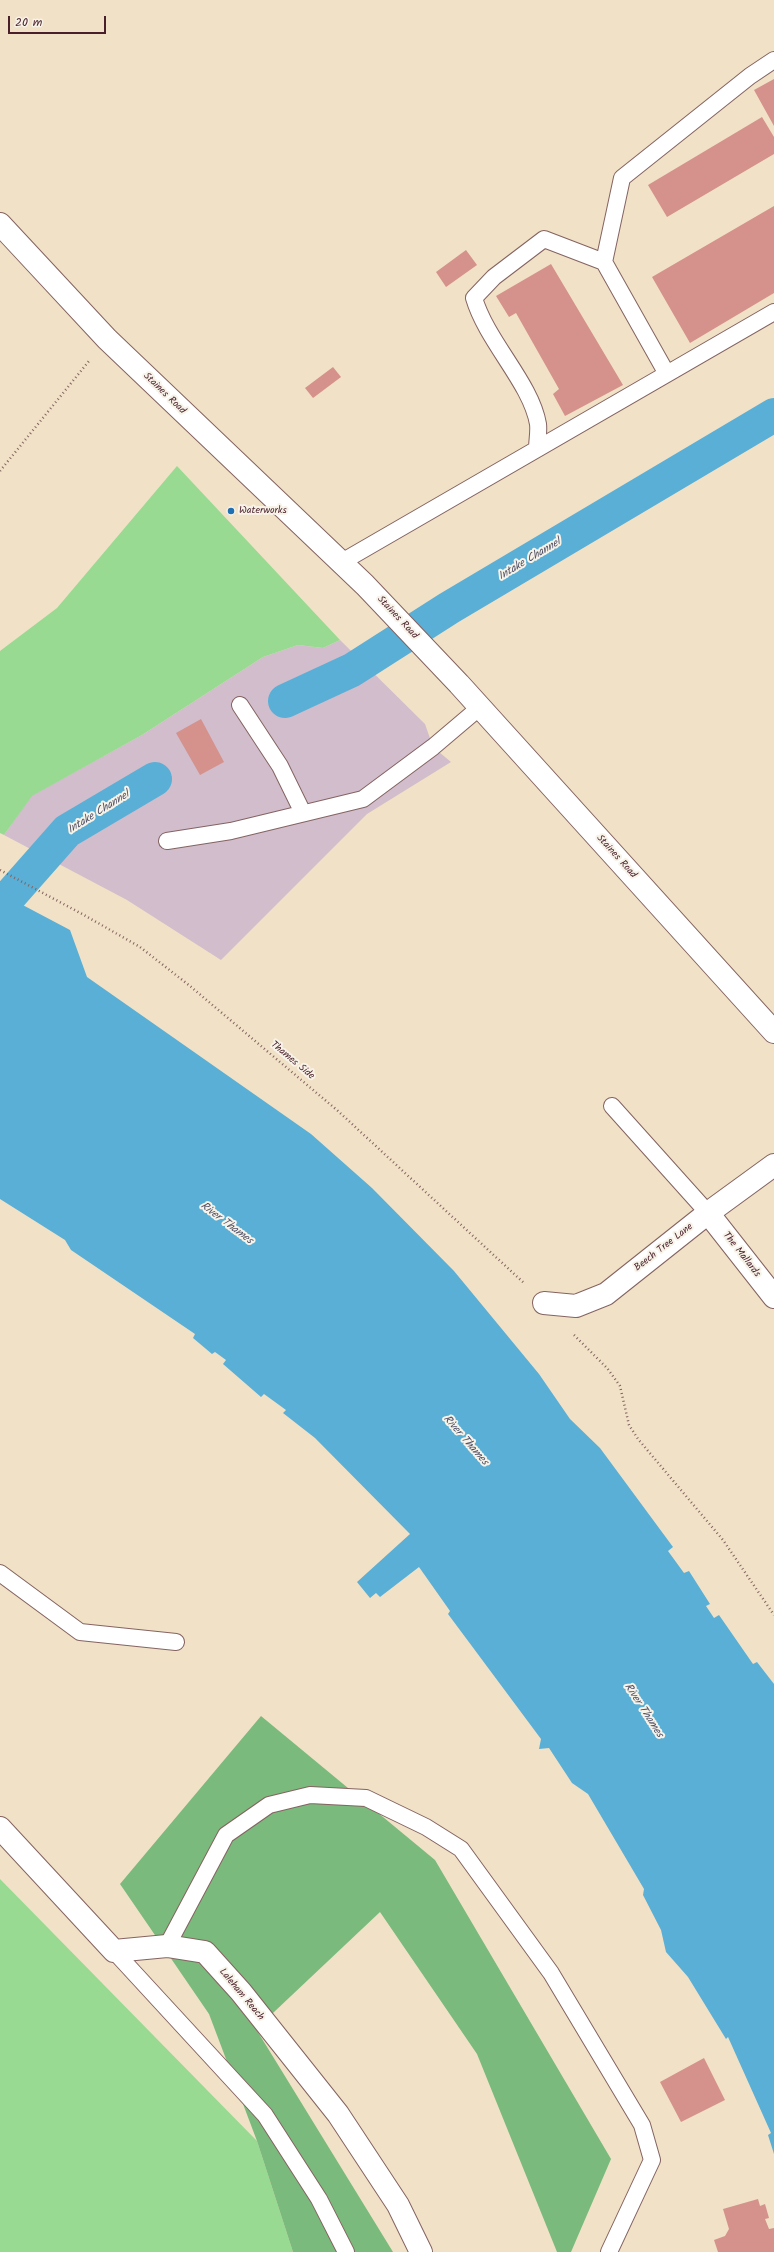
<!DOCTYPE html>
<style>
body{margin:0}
#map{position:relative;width:774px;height:2252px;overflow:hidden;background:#f1e1c6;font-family:Kalam,sans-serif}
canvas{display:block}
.scale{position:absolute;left:8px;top:16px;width:98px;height:18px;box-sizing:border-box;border:2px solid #4a1f2b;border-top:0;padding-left:5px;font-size:12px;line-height:14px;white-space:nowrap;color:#4a1f2b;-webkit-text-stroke:3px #f7f3e8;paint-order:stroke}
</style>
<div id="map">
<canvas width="774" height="2252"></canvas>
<div class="scale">20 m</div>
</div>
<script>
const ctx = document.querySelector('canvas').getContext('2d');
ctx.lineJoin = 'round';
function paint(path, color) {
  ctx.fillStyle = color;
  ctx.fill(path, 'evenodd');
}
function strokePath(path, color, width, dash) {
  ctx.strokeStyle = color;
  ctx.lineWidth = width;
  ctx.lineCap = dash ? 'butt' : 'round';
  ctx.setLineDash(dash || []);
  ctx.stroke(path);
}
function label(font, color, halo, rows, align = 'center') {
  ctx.font = font + ' Kalam,sans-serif';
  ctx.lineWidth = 4;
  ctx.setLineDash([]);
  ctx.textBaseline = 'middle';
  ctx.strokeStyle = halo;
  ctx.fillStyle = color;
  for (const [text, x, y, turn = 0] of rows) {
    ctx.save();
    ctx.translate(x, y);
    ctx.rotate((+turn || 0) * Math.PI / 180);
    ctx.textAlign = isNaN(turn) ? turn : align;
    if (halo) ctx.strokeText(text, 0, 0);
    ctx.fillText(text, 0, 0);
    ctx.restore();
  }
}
paint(new Path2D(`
 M 340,640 L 425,724 L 433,747 L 451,762 L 367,814 L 221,960 L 127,900 L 4,835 L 31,796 L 142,735 L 263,657 L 298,645 L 323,648 Z`), '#d1bdcc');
paint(new Path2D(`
 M 177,466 L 340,640 L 323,648 L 298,645 L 263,657 L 142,735 L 32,796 L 4,835 L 0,833 L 0,651 L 57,608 Z
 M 0,1879 L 257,2141 L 293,2252 L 0,2252 Z`), '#98da92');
paint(new Path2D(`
 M 261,1716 L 435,1860 L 611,2159 L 571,2252 L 557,2252 L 477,2054 L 380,1912 L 256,2029 L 393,2252 L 293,2252 L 257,2141 L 209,2014 L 120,1884 Z`), '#7aba7c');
paint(new Path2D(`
 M 0,893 L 70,930 L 87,977 L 311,1134 L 372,1188 L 454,1271 L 539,1374 L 570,1419 L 600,1448 L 673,1547 L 668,1551 L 684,1573 L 689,1571 L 710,1604 L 706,1606 L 714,1618 L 719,1615 L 753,1664 L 757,1662 L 774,1684 L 774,2154 L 768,2135 L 771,2133 L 728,2037 L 726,2039 L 688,1977 L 666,1952 L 661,1930 L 643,1895 L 644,1889 L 588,1794 L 572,1783 L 549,1748 L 539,1749 L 541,1739 L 448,1614 L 450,1611 L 419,1567 L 380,1597 L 376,1593 L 370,1598 L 357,1582 L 410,1534 L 315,1438 L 283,1413 L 286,1410 L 264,1394 L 261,1397 L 223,1364 L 226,1360 L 215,1352 L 212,1354 L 193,1338 L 195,1334 L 71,1250 L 65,1240 L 0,1199 Z`), '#5aafd6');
strokePath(new Path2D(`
 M 285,701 L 352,670 L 449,608 L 774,415
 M 0,907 L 67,831 L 155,779`), '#5aafd6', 34);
paint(new Path2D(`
 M 774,79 L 774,126 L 754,90 Z
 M 762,117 L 774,137 L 774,154 L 667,217 L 648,185 Z
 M 774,206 L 774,293 L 690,343 L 652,277 Z
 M 466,250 L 477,265 L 446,287 L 436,272 Z
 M 551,264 L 623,385 L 565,416 L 553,394 L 559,389 L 516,313 L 509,317 L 496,296 Z
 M 333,367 L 341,377 L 313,398 L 305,388 Z
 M 201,719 L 224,762 L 200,775 L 176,733 Z
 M 704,2058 L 725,2100 L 681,2122 L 660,2082 Z
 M 758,2199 L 760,2206 L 765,2204 L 769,2218 L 765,2219 L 769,2229 L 774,2228 L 774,2252 L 718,2252 L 714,2240 L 725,2236 L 729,2229 L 723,2209 Z`), '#d5918c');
const service = new Path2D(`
 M 604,262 L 622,178 L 750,76 L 774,60
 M 537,449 C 537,441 539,432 538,424 C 531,383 487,342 474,298 L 494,277 L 544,239 L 604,262 L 667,374
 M 340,563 L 774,312
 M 240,705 L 280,766 L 303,813
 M 167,841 L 231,831 L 363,799 L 433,747 L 479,708
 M 612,1106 L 708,1213
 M 0,1573 L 80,1632 L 176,1642
 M 167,1946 L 226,1835 L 269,1805 L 310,1795 L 366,1798 L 426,1827 L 461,1849 L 551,1973 L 642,2125 L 652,2160 L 609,2252
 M 114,1951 L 265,2115 L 319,2199 L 346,2252`);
const minor = new Path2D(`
 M 708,1213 L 774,1297
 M 544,1303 L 576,1306 L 606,1294 L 708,1213 L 774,1165
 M 0,1828 L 114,1951 L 167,1946 L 205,1952 L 241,1992 L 338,2114 L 398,2205 L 421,2252`);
const secondary = new Path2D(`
 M 0,224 L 107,339 L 365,585 L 459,684 L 774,1032`);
strokePath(service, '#846361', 18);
strokePath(minor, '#846361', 24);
strokePath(secondary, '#846361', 24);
strokePath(new Path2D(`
 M 0,471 L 89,361
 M 0,870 L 84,915 L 140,947 L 190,986 L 338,1111 L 525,1284
 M 574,1335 L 607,1368 L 620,1386 L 629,1425 L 638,1439 L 723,1540 L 774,1615`), '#846361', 2.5, [1, 3]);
strokePath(service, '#fff', 16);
strokePath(minor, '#fff', 22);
strokePath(secondary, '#fff', 22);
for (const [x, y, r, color] of [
 [231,511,4,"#1f6fb2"]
]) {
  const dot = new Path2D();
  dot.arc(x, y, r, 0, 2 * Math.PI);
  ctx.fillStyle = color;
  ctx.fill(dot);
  strokePath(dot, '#f7f3e8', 1.5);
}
label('10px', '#4a1f2b', '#f7f3e8', [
 ["Staines Road",164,394,44],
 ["Staines Road",397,618,47],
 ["Staines Road",616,857,48],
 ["Thames Side",292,1061,40],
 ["Beech Tree Lane",664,1248,-38],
 ["The Mallards",741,1255,52],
 ["Laleham Reach",241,1995,50]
]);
label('10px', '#4a1f2b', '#f7f3e8', [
 ["Waterworks",239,511]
], 'left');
label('italic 11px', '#505167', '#f7f3e8', [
 ["Intake Channel",530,560,-31],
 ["Intake Channel",99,813,-32],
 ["River Thames",226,1224,37],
 ["River Thames",465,1441,49],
 ["River Thames",643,1711,57]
]);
</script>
